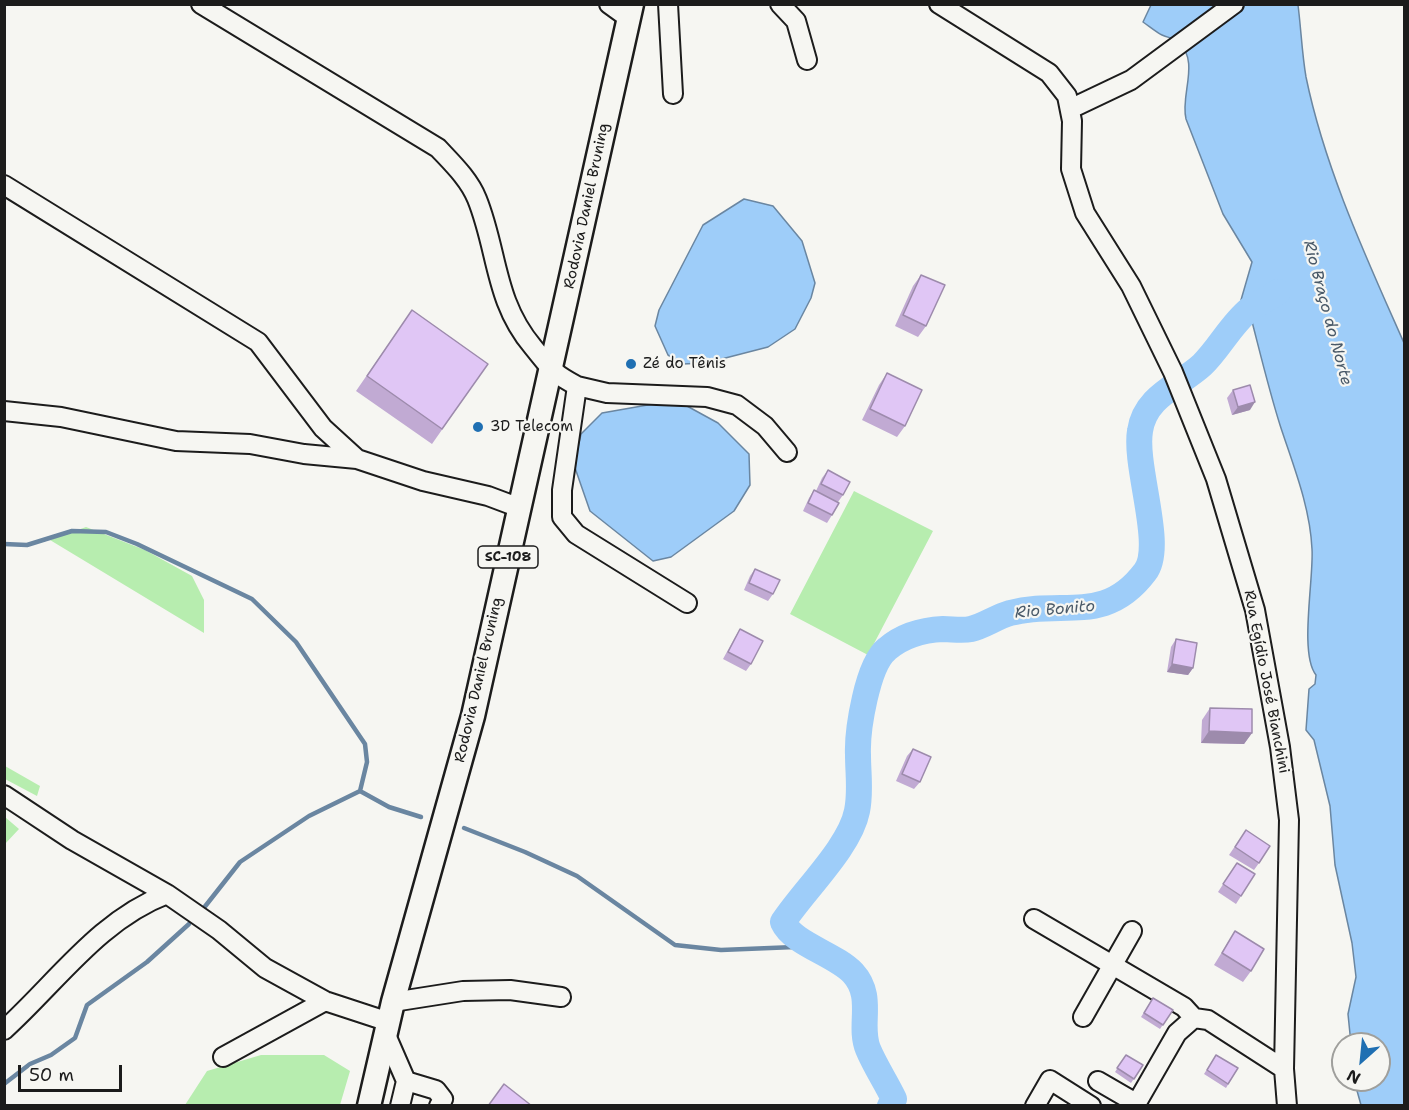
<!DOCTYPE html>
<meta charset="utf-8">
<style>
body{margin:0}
#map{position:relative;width:1409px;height:1110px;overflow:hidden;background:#f6f6f2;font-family:"Shantell Sans",sans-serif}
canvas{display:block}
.frame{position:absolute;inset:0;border:6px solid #1c1c1c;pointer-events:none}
.north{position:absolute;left:1331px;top:1032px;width:60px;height:60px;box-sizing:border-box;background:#f6f6f2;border:2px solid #9f9f9c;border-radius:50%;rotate:207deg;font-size:16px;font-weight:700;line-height:24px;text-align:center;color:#1c1c1c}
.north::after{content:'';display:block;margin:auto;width:21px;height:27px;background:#1f6fb2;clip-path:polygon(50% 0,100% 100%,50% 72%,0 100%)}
.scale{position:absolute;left:18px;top:1065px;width:104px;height:27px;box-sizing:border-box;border:3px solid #1c1c1c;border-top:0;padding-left:8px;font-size:18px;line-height:21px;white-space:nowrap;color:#1c1c1c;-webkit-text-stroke:4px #f6f6f2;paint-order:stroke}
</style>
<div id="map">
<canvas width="1409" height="1110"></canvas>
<div class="frame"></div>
<div class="north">N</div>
<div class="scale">50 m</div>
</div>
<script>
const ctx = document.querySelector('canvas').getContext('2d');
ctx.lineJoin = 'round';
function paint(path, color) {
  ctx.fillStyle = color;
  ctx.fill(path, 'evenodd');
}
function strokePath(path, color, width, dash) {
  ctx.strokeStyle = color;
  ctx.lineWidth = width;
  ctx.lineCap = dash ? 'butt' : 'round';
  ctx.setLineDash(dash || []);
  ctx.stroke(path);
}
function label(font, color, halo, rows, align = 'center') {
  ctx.font = font + ' "Shantell Sans",sans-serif';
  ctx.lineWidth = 4.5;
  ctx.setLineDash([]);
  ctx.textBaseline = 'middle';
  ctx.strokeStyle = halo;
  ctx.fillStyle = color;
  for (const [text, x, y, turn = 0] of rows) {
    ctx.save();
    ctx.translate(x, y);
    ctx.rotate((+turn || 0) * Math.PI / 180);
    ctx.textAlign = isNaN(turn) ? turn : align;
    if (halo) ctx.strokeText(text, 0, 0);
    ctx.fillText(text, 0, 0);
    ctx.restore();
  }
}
paint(new Path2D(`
 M 854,491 L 933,531 L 868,655 L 790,614 Z
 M 86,527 L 145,550 L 192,576 L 204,600 L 204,633 L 50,540 Z
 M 5,766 L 40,786 L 37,796 L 5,779 Z
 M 5,817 L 19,829 L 5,844 L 4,844 Z
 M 261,1055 L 324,1055 L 350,1071 L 340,1105 L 185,1105 L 207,1071 Z`), '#b7edaf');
const water = new Path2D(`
 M 1151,5 L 1298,5 C 1301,28 1302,54 1306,77 C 1325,169 1366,257 1404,343 L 1404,1105 L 1361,1105 L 1354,1080 L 1379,1080 L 1379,1044 L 1351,1044 L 1348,1014 L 1356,977 L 1352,943 L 1335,865 L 1330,806 L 1314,740 L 1306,730 L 1309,689 L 1315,684 L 1316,675 C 1299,654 1314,578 1312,549 C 1310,506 1293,465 1280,425 C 1268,387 1259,348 1249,310 L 1241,300 L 1252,262 L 1223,214 L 1186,119 C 1180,95 1200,63 1179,42 C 1175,38 1168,38 1162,35 C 1156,32 1149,26 1143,22 Z
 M 744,199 L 773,206 L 802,241 L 815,283 L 811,298 L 795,329 L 768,347 L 706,363 L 682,364 L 668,355 L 655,326 L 659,310 L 703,225 Z
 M 676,400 L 718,423 L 749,454 L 750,485 L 734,511 L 671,557 L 653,561 L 590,511 L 574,465 L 581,434 L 602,413 Z`);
paint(water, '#9ecdf9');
strokePath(water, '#6a86a1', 1.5);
strokePath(new Path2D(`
 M 4,544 L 27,545 L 72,531 L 106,532 L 137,544 L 252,599 L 296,642 L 365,744 L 367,762 L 360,791
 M 360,791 L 389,807 L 421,817
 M 464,828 L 525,852 L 577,876 L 675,945 L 721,950 L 795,947 L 804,941
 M 203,909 L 240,862 L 309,816 L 360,791
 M 4,1084 L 30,1064 L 51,1055 L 75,1038 L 87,1005 L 147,962 L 189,924`), '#6a86a1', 4.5);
strokePath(new Path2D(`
 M 890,1106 L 894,1099 C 886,1082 875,1066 868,1049 C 858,1025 875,997 853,973 C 835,954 793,944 783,922 C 804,890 850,847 857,811 C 861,792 858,774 858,755 C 857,731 867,665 887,649 C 902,636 923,630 943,629 C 952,629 962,631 971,629 C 984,626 996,617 1010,613 C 1064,599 1105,625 1145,572 C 1165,547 1134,467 1140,431 C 1145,396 1179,386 1202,365 C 1219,349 1231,324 1250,309 C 1259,303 1269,298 1278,292`), '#9ecdf9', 26);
const minor = new Path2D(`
 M 201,4 L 438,148 C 452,163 469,179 477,199 C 498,251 494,301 533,347 C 551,369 551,372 577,386 L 562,490 L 562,517 L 576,534 L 687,603
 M 609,4 L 627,17
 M 668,4 L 673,94
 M 780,4 L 796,21 L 807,60
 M 939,4 L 1049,73 L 1067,96 L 1072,121 L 1071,169 L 1085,213 L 1131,286 L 1173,372 L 1216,479 L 1255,610 L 1280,747 L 1289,820 L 1284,1069 L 1287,1106
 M 1070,109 L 1131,80 L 1234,4
 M 4,185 L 258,342 L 323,428 L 357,459
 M 577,386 L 607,393 L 707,397 L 737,405 L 765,426 L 787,452
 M 4,411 L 61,417 L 176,441 L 250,444 L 304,454 L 357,459 L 423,481 L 488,496 L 520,508
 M 4,795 L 72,840 L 167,894 L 219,930 L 265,968 L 325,1001 L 389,1022
 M 1034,919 L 1184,1007 L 1194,1018
 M 393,1002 L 463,991 L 510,990 L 561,997
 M 1083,1017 L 1132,931
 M 4,1030 C 57,982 99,920 167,894
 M 386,1035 L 406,1081 L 400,1106
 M 223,1057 L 325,1001
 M 406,1081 L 436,1090 L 443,1099 L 439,1106
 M 1098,1081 L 1136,1103
 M 1035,1106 L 1050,1080 L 1091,1106
 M 1135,1106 L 1177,1033 L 1194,1018 L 1208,1020 L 1284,1069`);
const major = new Path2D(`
 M 369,1106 L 393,1002 L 473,716 L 632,4`);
strokePath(minor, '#1c1c1c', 22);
strokePath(major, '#1c1c1c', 27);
strokePath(minor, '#f6f6f2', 18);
strokePath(major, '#f6f6f2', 22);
paint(new Path2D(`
 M 921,275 L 926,326 L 918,337 L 895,326 L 913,286 Z
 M 412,310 L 488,364 L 432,444 L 356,391 Z
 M 887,373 L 905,426 L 897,437 L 862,420 L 879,385 Z
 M 1233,390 L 1250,410 L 1232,415 L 1227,398 Z
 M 828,470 L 843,495 L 838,502 L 832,515 L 827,523 L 803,511 L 809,498 L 814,490 L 816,491 L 822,478 Z
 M 755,569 L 773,594 L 768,601 L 744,590 L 750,576 Z
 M 740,629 L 751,664 L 746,671 L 723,659 L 735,637 Z
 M 1176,639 L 1193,668 L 1188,675 L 1167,672 L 1171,647 Z
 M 1210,708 L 1252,733 L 1244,744 L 1201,743 L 1202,720 Z
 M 913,749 L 920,782 L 914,789 L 896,781 L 907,756 Z
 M 1246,830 L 1259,863 L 1254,870 L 1229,855 Z
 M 1237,863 L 1241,896 L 1236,904 L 1218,892 Z
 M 1235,931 L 1251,971 L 1243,982 L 1214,965 Z
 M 1153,998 L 1173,1010 L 1160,1029 L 1141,1017 Z
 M 1126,1055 L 1143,1065 L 1131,1083 L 1115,1072 Z
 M 1216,1055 L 1238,1068 L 1226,1088 L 1204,1074 Z`), '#c1aad3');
paint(new Path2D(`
 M 1255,402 L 1250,410 L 1232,415 L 1238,407 Z
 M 1172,664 L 1193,668 L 1188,675 L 1167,672 Z
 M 1209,731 L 1252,733 L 1244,744 L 1201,743 Z`), '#9d8bac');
const building = new Path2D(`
 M 921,275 L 945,285 L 926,326 L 903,315 Z
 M 412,310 L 488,364 L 442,429 L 367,376 Z
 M 887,373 L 922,390 L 905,426 L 870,409 Z
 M 1250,385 L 1255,402 L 1238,407 L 1233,390 Z
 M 828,470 L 850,482 L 843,495 L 821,484 Z
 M 814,490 L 839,503 L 832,515 L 808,503 Z
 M 755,569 L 780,580 L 773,594 L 749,583 Z
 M 740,629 L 763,641 L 751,664 L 728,652 Z
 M 1176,639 L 1197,643 L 1193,668 L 1172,664 Z
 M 1210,708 L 1252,709 L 1252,733 L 1209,731 Z
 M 913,749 L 931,757 L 920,782 L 902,774 Z
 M 1246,830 L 1270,846 L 1259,863 L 1235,847 Z
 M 1237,863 L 1255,874 L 1241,896 L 1223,884 Z
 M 1235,931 L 1264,949 L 1251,971 L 1222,953 Z
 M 1153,998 L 1173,1010 L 1163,1025 L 1144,1013 Z
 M 1126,1055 L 1143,1065 L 1134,1079 L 1117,1068 Z
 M 1216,1055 L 1238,1068 L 1228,1084 L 1207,1070 Z
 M 504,1084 L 532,1106 L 488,1106 Z`);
paint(building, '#e0c6f5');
strokePath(building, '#9d8bac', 1.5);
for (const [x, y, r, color] of [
 [631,364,6,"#1f6fb2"],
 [478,427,6,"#1f6fb2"]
]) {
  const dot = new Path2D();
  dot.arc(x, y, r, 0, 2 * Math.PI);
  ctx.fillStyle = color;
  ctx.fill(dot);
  strokePath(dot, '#f6f6f2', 2);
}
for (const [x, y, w] of [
 [508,557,60]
]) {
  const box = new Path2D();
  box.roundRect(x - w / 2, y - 11, w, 22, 4.5);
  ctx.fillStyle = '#f6f6f2';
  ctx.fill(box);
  strokePath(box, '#1c1c1c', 1.5);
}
label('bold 14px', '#1c1c1c', null, [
 ["SC-108",508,557]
]);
label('15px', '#1c1c1c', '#f6f6f2', [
 ["Rodovia Daniel Bruning",587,206,-78],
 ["Rodovia Daniel Bruning",479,680,-77],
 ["Rua Egídio José Bianchini",1266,682,79]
]);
label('15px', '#1c1c1c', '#f6f6f2', [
 ["Zé do Tênis",643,364],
 ["3D Telecom",490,427]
], 'left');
label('italic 16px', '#4a5a69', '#f6f6f2', [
 ["Rio Braço do Norte",1327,313,75],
 ["Rio Bonito",1055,610,-5]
]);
</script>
